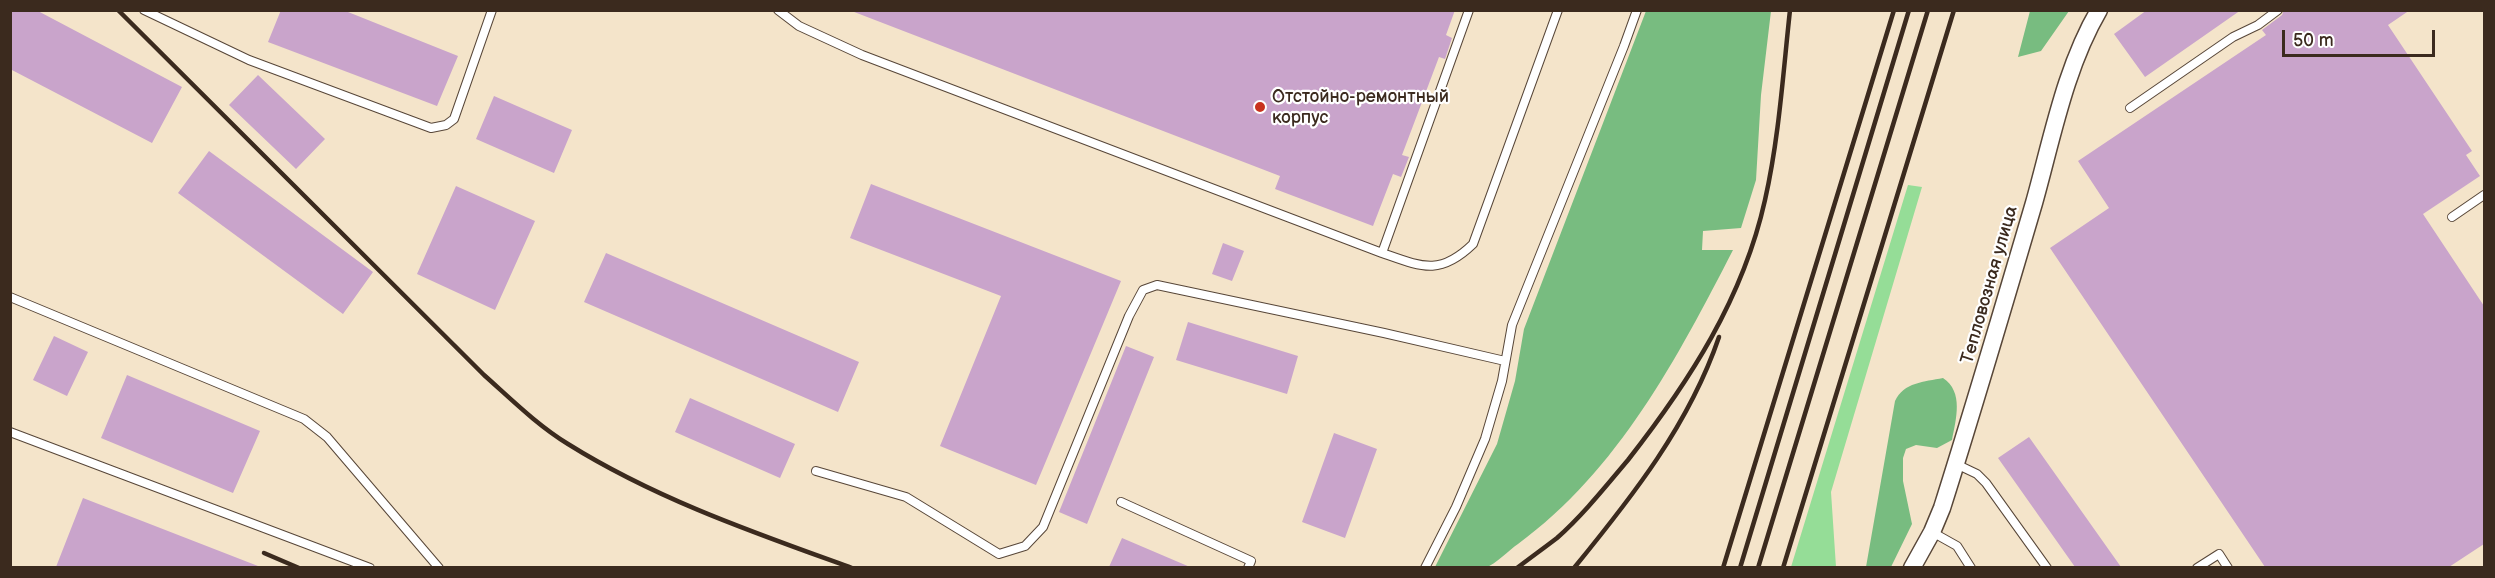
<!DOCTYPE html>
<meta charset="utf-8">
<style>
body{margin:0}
#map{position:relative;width:2495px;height:578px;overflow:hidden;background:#f4e4ca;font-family:"Balsamiq Sans",sans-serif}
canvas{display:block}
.frame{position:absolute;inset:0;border:12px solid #3b2a1e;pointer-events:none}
.scale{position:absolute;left:2282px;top:30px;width:153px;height:27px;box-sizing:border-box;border:3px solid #3b2a1e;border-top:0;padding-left:8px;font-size:18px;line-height:21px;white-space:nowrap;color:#3b2a1e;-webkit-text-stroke:4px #fff;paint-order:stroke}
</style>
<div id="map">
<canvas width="2495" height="578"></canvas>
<div class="frame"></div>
<div class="scale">50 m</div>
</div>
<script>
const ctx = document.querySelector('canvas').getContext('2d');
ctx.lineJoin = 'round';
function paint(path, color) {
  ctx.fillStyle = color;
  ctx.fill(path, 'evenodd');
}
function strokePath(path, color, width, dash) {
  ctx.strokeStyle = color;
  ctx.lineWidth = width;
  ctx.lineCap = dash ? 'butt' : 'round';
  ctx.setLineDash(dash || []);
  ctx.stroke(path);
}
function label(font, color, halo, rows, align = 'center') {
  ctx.font = font + ' "Balsamiq Sans",sans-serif';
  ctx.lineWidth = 4.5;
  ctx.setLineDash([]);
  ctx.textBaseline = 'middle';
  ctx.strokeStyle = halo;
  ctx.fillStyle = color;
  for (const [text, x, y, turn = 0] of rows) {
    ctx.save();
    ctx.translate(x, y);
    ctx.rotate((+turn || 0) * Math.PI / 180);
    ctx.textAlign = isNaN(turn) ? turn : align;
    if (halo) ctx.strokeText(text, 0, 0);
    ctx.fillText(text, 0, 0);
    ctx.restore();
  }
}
paint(new Path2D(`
 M 1908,185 L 1922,187 L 1831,492 L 1836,567 L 1791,567 Z`), '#95dd97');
paint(new Path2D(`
 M 1646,11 L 1771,11 L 1761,95 L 1756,180 L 1741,228 L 1703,231 L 1702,250 L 1733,250 C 1678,357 1618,471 1518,544 C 1509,550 1496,564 1485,568 C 1473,571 1448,568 1435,567 L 1497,444 L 1515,381 L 1524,329 Z
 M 2030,11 L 2069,11 L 2041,51 L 2018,57 Z
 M 1943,378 C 1964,392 1956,419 1952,440 L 1937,448 L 1916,445 L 1906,449 L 1903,458 L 1903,481 L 1912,524 L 1891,567 L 1866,567 L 1895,401 C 1904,382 1924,382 1943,378 Z`), '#78bc80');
paint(new Path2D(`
 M 10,10 L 36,10 L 182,87 L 152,143 L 10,69 Z
 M 281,10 L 343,10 L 458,56 L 437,106 L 268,42 Z
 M 849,10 L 1455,10 L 1446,35 L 1452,38 L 1445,59 L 1439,57 L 1402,155 L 1409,157 L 1401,177 L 1393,174 L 1373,226 L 1275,189 L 1280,176 Z
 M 2147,10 L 2241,10 L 2145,77 L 2114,34 Z
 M 2284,10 L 2410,10 L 2388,25 L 2472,151 L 2466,155 L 2480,176 L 2423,214 L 2484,306 L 2484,544 L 2449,567 L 2265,567 L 2050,248 L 2109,208 L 2078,161 L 2266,35 L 2262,30 L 2282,15 Z
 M 258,75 L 325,139 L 296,169 L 229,105 Z
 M 494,96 L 572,130 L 554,173 L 476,139 Z
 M 209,151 L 373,272 L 343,314 L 178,193 Z
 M 871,184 L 1121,281 L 1036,485 L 940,446 L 1001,296 L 850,238 Z
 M 456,186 L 535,221 L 495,310 L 417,274 Z
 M 1223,243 L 1244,251 L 1232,281 L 1212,274 Z
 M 606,253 L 859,362 L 838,412 L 584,302 Z
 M 1188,322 L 1298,356 L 1287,394 L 1176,360 Z
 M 54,336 L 88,352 L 67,396 L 33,380 Z
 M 1126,346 L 1154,357 L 1087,524 L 1059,512 Z
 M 127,375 L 260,431 L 233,493 L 101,438 Z
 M 690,398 L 795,444 L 780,478 L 675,432 Z
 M 1334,433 L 1377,449 L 1345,538 L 1302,522 Z
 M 2029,437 L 2121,567 L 2075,567 L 1998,458 Z
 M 83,498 L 258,566 L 258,567 L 56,567 Z
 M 1122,538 L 1190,567 L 1109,567 Z`), '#c9a4cb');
const service = new Path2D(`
 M 144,10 L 249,60 L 431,128 L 446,125 L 454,119 L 492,10
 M 778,10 L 799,26 L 862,55 L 1382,253 C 1422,267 1440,276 1473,244 L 1558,10
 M 2130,108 L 2233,37 L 2258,25 L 2278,10
 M 2452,217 L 2484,195
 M 1382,253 L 1469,10
 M 10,297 L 304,419 L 327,437 L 439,568
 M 10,432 L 370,568
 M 1956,464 L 1977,474 L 1986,483 L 2047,568
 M 816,471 L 906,497 L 999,554 L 1025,546 L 1043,527 L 1129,316 L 1143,290 L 1157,285 L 1384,333 L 1505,361
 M 1121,502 L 1251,561 L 1248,568
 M 1932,532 L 1957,546 L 1971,568
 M 1425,568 L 1456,507 L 1485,439 L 1502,381 L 1512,325 L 1624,46 L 1637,10
 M 2197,568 L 2219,554 L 2228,568`);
const minor = new Path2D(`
 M 1912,568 L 1932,532 L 1942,508 C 1974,407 2004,305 2034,203 C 2052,139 2065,68 2099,10`);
strokePath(service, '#574638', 10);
strokePath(minor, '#574638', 19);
strokePath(service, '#fff', 8);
strokePath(minor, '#fff', 16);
strokePath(new Path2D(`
 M 118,10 L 484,375 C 511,399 537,425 568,444 C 656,499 755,533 852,568
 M 264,553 L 299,568
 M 1517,568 C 1530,558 1544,548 1557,538 C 1583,515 1606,486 1628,460 C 1689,382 1743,299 1765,200 C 1779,138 1783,74 1790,10
 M 1574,568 C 1632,497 1689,425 1719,337
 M 1723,568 L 1894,10
 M 1740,568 L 1909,10
 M 1758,568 L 1928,10
 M 1783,568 L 1954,10`), '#3b2a1e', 4.5);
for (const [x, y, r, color] of [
 [1260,107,6,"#c8321e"]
]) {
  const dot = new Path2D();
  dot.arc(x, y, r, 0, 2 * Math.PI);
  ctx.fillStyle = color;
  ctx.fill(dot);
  strokePath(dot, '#fff', 2);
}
label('18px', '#3b2a1e', '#fff', [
 ["Отстойно-ремонтный",1272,97],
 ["корпус",1272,118]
], 'left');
label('18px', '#3b2a1e', '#fff', [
 ["Тепловозная улица",1990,285,-74]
]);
</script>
